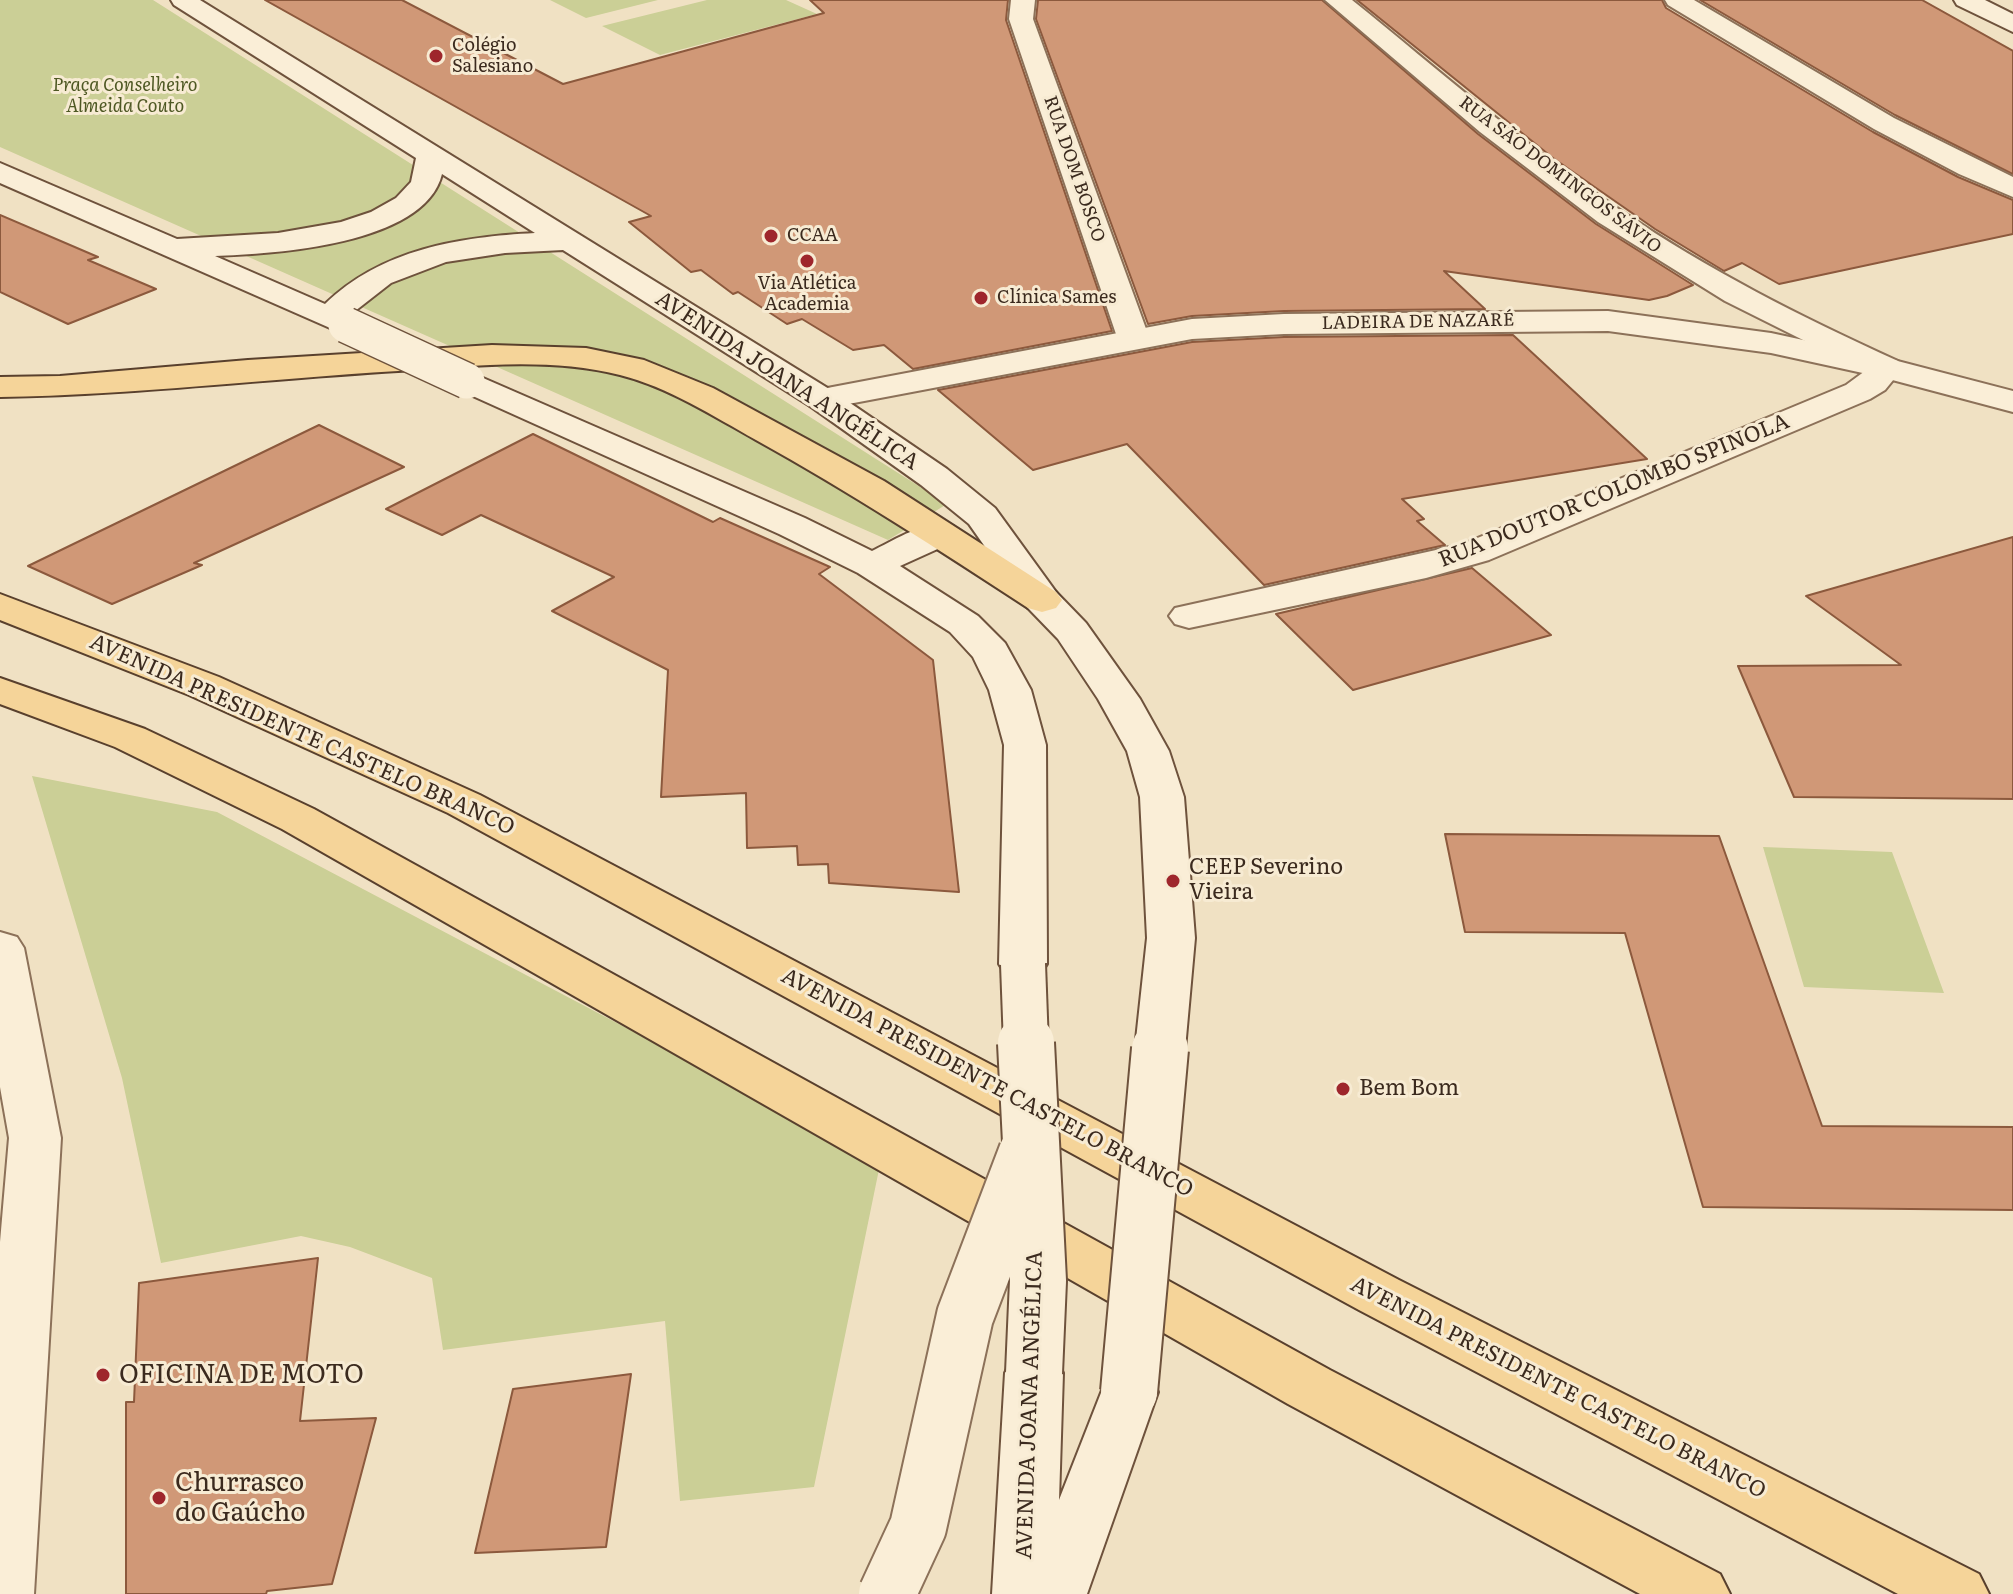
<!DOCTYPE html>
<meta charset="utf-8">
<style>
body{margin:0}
canvas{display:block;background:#f0e1c3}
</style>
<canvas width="2013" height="1594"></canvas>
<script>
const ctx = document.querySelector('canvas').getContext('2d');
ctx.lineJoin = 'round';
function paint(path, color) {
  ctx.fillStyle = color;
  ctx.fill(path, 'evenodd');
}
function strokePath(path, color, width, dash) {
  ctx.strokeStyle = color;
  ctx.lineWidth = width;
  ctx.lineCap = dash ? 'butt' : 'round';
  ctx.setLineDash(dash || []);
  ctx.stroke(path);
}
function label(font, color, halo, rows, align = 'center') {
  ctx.font = font + ' Literata,serif';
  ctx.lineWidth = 6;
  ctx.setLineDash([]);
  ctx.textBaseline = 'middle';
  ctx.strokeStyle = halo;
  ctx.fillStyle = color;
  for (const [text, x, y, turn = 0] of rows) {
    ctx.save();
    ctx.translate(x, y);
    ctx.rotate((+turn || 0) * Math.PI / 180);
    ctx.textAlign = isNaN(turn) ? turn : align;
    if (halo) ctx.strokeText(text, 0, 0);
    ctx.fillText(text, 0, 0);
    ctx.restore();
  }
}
paint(new Path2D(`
 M 0,0 L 153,0 L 947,504 L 888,540 L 0,147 Z
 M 550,0 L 658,0 L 586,18 Z
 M 707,0 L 786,0 L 817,14 L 660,55 L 602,26 Z
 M 32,776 L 217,812 L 653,1042 L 885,1140 L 814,1487 L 680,1501 L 665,1321 L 443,1350 L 432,1278 L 350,1247 L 301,1236 L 161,1263 L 122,1078 Z
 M 1763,847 L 1892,852 L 1944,993 L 1804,987 Z`), '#cbcf96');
const building = new Path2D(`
 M 265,0 L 402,0 L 563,84 L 824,13 L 810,0 L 1008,0 L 1006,20 L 1112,331 L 913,369 L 884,345 L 853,350 L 802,319 L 787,324 L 738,292 L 733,294 L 701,270 L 691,272 L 629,222 L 651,216 Z
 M 1038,0 L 1322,0 L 1478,134 L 1596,224 L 1693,285 L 1667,296 L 1649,300 L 1444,271 L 1485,309 L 1284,311 L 1192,316 L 1148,324 L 1036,19 Z
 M 1357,0 L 1662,0 L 1666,8 L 1873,132 L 1958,177 L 2013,200 L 2013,234 L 1779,284 L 1742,263 L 1724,271 L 1655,229 L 1553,158 Z
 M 1700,0 L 1922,0 L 2013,51 L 2013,174 L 1895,115 Z
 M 0,215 L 98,257 L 88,260 L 156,289 L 68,324 L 0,292 Z
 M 1513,335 L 1647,459 L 1402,499 L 1424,519 L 1417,521 L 1445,545 L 1264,585 L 1127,444 L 1033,470 L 938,390 L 1192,342 L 1284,337 Z
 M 319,425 L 404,467 L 194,563 L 202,565 L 112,604 L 28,566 Z
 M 533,434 L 713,522 L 720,518 L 830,567 L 819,574 L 933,660 L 959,892 L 829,883 L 828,864 L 798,865 L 797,846 L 747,848 L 746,793 L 661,797 L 668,670 L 552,611 L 614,577 L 481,515 L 442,535 L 386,509 Z
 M 2013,537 L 2013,799 L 1794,797 L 1738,666 L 1901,665 L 1806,596 Z
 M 1472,568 L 1551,635 L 1353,690 L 1276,614 Z
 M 1445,834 L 1719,836 L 1822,1126 L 2013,1127 L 2013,1210 L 1703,1207 L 1625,933 L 1465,932 Z
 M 318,1258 L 300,1421 L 376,1418 L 332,1584 L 267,1591 L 266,1594 L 126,1594 L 126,1402 L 134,1402 L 139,1283 Z
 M 631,1374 L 606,1547 L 475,1553 L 513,1389 Z`);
paint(building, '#d09877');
strokePath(building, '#8c593d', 2);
const minor = new Path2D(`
 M 1011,0 L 1035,0 L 1033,19 L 1149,337 L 1145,344 L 1133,347 L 1121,344 L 1117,337 L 1009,19 Z
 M 1325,0 L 1352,0 C 1440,71 1526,147 1620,210 C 1708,270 1801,317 1898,361 L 1903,368 L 1885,390 L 1870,399 L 1489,560 L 1426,578 L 1189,628 L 1175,624 L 1169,616 L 1175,608 L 1463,544 L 1846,385 L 1865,371 L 1725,301 L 1598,222 L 1480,132 Z
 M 1665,0 L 1694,0 L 1894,118 L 2013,177 L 2013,197 L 1959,174 L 1874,129 L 1668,5 Z`);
const tertiary = new Path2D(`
 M 1608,311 L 1771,333 L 1886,358 L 2013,391 L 2013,412 L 1881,377 L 1771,353 L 1608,331 L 1284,334 L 1192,339 L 822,409 L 810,406 L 805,399 L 810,392 L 822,389 L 1192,319 L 1284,314 Z
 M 0,932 L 17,937 L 24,948 L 61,1138 L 34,1594 L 0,1594 L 0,1242 L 9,1138 L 0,1087 Z`);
const secondary = new Path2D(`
 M 171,0 L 200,0 L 834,392 L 947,469 L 995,508 L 1056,592 L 1086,623 L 1140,699 L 1169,751 L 1184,797 L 1195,938 L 1185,1049 L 1178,1061 L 1160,1066 L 1142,1061 L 1135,1049 L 1147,938 L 1140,797 L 1127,751 L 1098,699 L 1058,639 L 1028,608 L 969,524 L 921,485 L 810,406 L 563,250 L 505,253 L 446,262 L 391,283 L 350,315 L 362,325 L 357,332 L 346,335 L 0,183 L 0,163 L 177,239 L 278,233 L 341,222 L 371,212 L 396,198 L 411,182 L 416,158 L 174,5 ZM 442,174 L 535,233 C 459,237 382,249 325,304 L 215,256 C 273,254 425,245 442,174 Z
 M 1954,0 L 1985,0 L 2013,14 L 2013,32 L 1957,5 Z
 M 467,371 L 805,518 L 872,551 C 897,539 926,519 953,526 L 959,534 L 953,542 L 900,566 L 978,616 L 1005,643 L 1031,690 L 1046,745 L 1047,964 L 1040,975 L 1023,980 L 1006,975 L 999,964 L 1004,745 L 989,690 L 973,657 L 950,632 L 858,573 L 779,534 L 455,388 L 450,381 L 455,374 Z
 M 1034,1350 L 1055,1357 L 1063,1373 L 1059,1500 L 1108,1375 L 1129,1369 L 1150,1375 L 1158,1392 L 1087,1594 L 992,1594 L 1005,1373 L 1013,1357 Z`);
const primary = new Path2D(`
 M 492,345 L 586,348 L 644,360 L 713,388 L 884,481 L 1056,592 L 1062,600 L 1056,608 L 1042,612 L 1028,608 C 939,550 850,492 756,440 C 713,416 668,387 620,375 C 549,357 470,366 398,371 C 265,379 133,395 0,397 L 0,377 L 60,376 L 248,360 Z
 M 0,594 L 219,677 L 480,795 L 1399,1280 L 1979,1574 L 1989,1594 L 1898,1594 L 1359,1310 L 448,813 L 189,695 L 0,620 Z
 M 0,678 L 145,729 L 314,809 L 1330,1370 L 1720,1574 L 1730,1594 L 1640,1594 L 1288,1404 L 282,829 L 115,747 L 0,704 Z`);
strokePath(minor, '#8c7159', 4);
strokePath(tertiary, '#8c7159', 4);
strokePath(secondary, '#6e523c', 4);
strokePath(primary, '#59402d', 4);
paint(minor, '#faeed7');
paint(tertiary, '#faeed7');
paint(secondary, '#faeed7');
paint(primary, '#f5d499');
const minorBridge = new Path2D(`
 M 887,1594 L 918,1527 L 965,1316 L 1027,1153`);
const secondaryBridgeFar2 = new Path2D(`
 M 346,325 L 467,381`);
const secondaryBridgeFar1 = new Path2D(`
 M 1023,964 L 1026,1045`);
const secondaryBridge = new Path2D(`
 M 1026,1043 L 1038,1281 L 1034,1373
 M 1129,1392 L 1160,1049`);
strokePath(minorBridge, '#8c7159', 60, []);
strokePath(secondaryBridgeFar2, '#6e523c', 38, []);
strokePath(secondaryBridgeFar1, '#6e523c', 48, []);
strokePath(secondaryBridge, '#6e523c', 60, []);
strokePath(minorBridge, '#faeed7', 56);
strokePath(secondaryBridgeFar2, '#faeed7', 35);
strokePath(secondaryBridgeFar1, '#faeed7', 44);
strokePath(secondaryBridge, '#faeed7', 56);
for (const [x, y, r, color] of [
 [436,56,8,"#9e262c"],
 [771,236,8,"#9e262c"],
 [807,261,8,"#9e262c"],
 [981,298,8,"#9e262c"],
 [1173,881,8,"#9e262c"],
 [1343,1089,8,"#9e262c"],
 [103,1375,8,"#9e262c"],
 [159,1498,8,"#9e262c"]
]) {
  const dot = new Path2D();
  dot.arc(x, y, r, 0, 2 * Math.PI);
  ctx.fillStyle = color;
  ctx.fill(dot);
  strokePath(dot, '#f7ebd3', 3);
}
label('18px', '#3b2a1e', '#f7ebd3', [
 ["Colégio",452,46],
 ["Salesiano",452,67],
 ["CCAA",787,236],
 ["Via Atlética",807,284,"center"],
 ["Academia",807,305,"center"],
 ["Clínica Sames",997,298]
], 'left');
label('italic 18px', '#4e5823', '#f7ebd3', [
 ["Praça Conselheiro",125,86],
 ["Almeida Couto",125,107]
]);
label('18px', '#3b2a1e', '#f7ebd3', [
 ["RUA DOM BOSCO",1074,169,71],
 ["RUA SÃO DOMINGOS SÁVIO",1560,175,37],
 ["LADEIRA DE NAZARÉ",1418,322,-1]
]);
label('22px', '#3b2a1e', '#f7ebd3', [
 ["AVENIDA JOANA ANGÉLICA",787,381,33],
 ["RUA DOUTOR COLOMBO SPINOLA",1614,491,-22],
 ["AVENIDA PRESIDENTE CASTELO BRANCO",302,735,24],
 ["AVENIDA PRESIDENTE CASTELO BRANCO",987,1083,28],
 ["AVENIDA PRESIDENTE CASTELO BRANCO",1558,1388,27],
 ["AVENIDA JOANA ANGÉLICA",1030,1405,-88]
]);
label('22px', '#3b2a1e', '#f7ebd3', [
 ["CEEP Severino",1189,868],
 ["Vieira",1189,893],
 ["Bem Bom",1359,1089]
], 'left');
label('26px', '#3b2a1e', '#f7ebd3', [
 ["OFICINA DE MOTO",119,1375],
 ["Churrasco",175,1483],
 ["do Gaúcho",175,1513]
], 'left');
</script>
